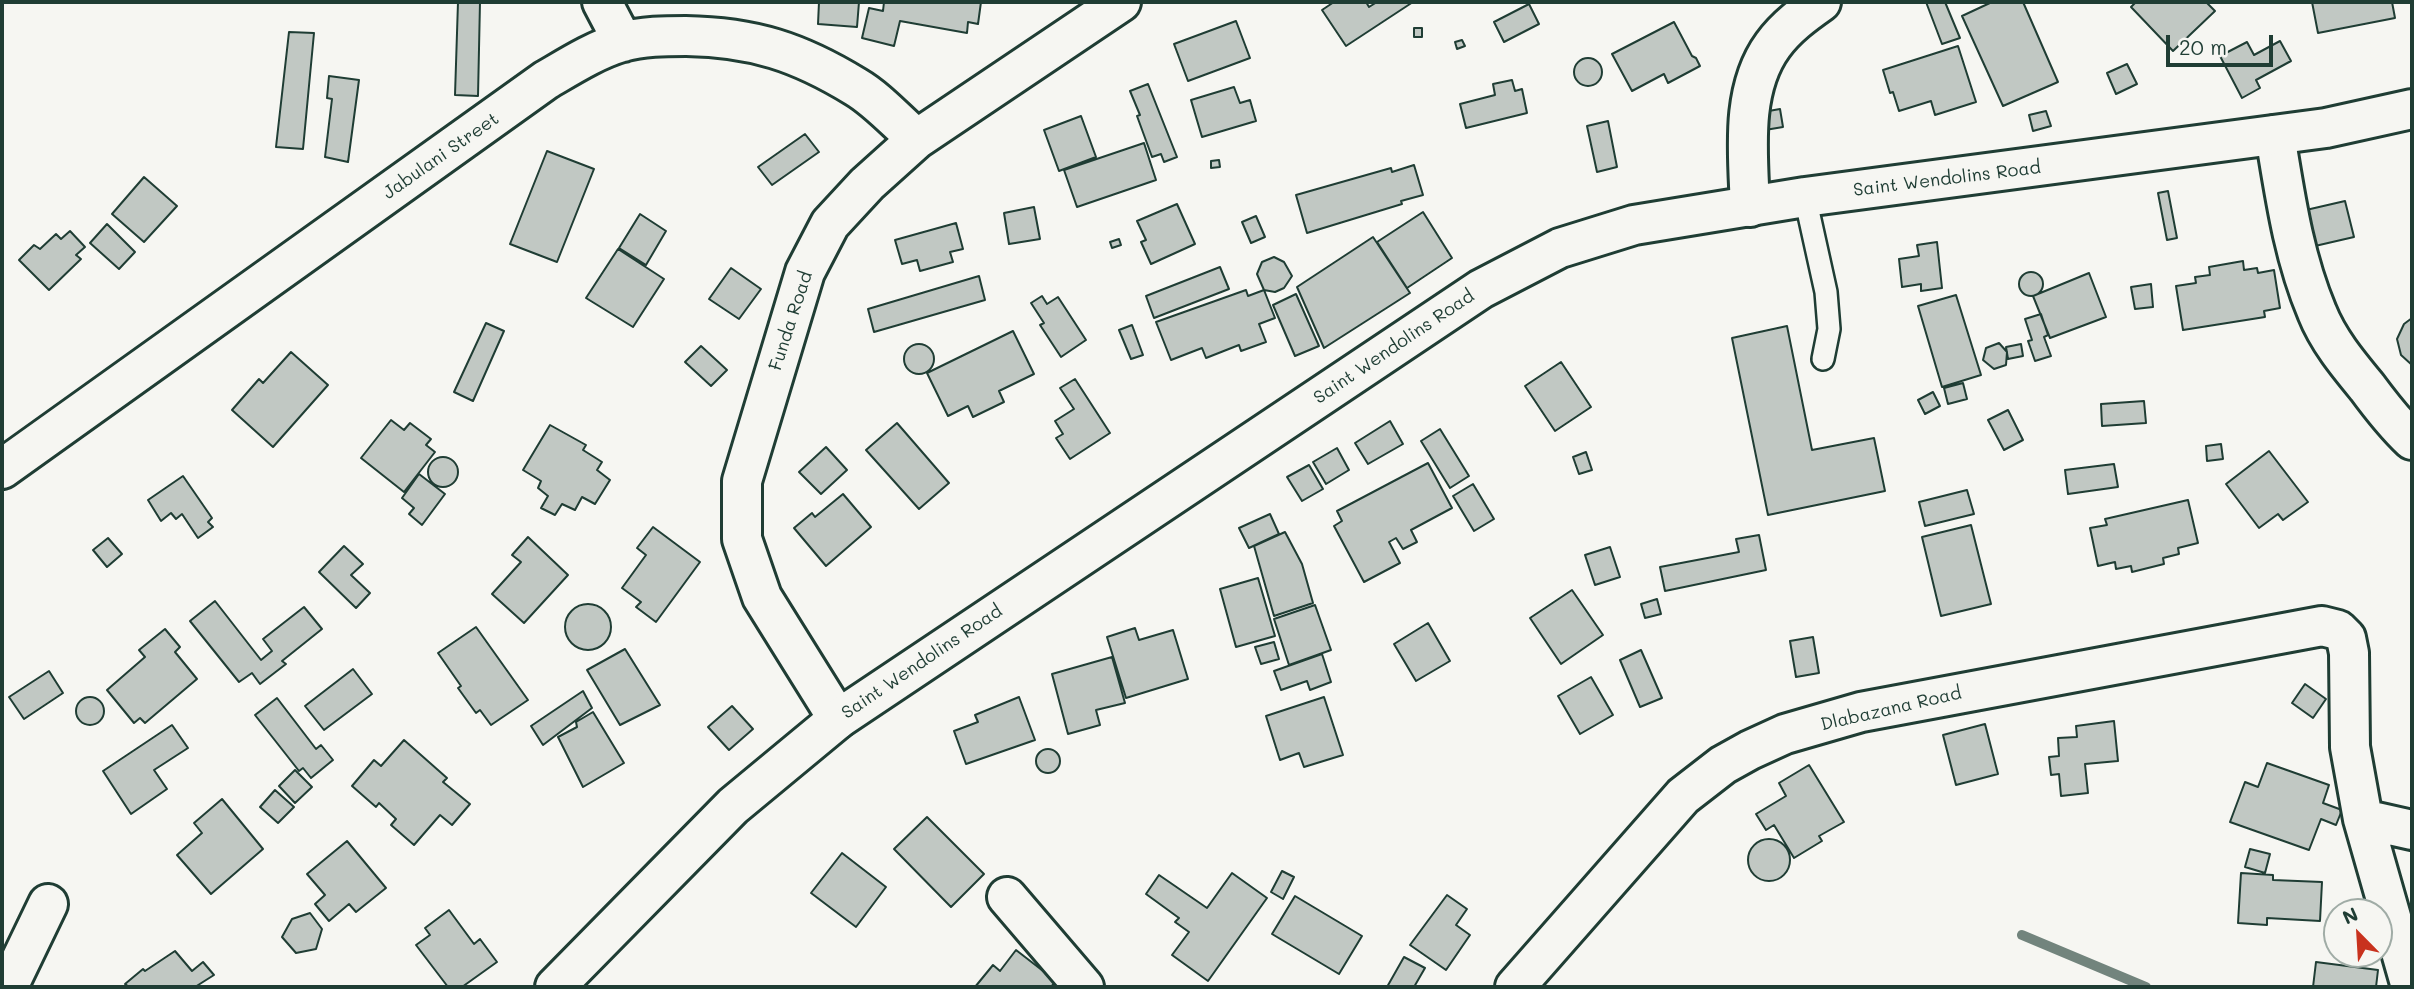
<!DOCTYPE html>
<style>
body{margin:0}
#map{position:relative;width:2414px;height:989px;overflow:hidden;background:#f6f6f2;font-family:Mali,sans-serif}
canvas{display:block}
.frame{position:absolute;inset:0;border:4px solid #1f3d34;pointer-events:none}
.north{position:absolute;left:2323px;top:898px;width:70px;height:70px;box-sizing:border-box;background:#f6f6f2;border:2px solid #a0aca6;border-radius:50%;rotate:336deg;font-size:19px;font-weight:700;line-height:28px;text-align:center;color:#1f3d34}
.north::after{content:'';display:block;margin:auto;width:24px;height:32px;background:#c8321e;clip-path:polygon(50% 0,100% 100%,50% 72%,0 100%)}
.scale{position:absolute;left:2166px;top:35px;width:107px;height:32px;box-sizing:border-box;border:4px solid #1f3d34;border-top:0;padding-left:9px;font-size:21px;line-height:24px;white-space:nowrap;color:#1f3d34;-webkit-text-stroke:5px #f6f6f2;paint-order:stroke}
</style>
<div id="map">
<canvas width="2414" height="989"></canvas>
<div class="frame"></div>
<div class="north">N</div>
<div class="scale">20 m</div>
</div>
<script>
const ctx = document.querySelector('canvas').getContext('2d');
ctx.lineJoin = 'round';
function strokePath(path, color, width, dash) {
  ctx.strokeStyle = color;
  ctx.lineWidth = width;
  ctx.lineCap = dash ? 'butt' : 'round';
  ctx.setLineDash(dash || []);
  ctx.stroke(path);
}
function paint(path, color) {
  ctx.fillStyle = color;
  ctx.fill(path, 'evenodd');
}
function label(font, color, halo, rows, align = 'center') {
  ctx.font = font + ' Mali,sans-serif';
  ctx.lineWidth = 7;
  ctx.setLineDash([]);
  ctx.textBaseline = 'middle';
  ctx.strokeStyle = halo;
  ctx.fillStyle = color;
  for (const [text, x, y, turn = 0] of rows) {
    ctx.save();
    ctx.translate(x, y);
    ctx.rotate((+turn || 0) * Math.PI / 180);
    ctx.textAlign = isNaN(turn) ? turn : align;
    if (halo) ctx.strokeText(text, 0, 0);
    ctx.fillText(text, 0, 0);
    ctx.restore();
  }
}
strokePath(new Path2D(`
 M 2022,935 L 2146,987`), '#72847d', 10);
const building = new Path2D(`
 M 458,2 L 480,2 L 478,96 L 455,95 Z
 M 819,2 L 859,2 L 857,27 L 818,24 Z
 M 884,2 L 981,2 L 978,24 L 968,22 L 967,33 L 900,21 L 894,46 L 862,38 L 869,8 L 883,11 Z
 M 1334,2 L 1366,2 L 1369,7 L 1377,2 L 1413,2 L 1346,46 L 1322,10 Z
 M 1926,2 L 1945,2 L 1960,38 L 1942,44 Z
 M 1992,2 L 2023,2 L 2058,82 L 2003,106 L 1962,16 Z
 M 2136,2 L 2206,2 L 2215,11 L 2173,51 L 2131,7 Z
 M 2312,2 L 2392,2 L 2395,18 L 2318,33 Z
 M 1529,4 L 1539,24 L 1504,42 L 1494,22 Z
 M 1236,21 L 1250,58 L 1188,81 L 1174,44 Z
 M 1674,22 L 1692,56 L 1696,58 L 1700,66 L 1668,83 L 1664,74 L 1632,91 L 1612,54 Z
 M 1414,28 L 1422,28 L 1422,37 L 1414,37 Z
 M 289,32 L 314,33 L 303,149 L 276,147 Z
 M 1462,40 L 1465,46 L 1457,49 L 1455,42 Z
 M 2280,41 L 2291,61 L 2256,80 L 2260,88 L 2242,98 L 2220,56 L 2247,42 L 2254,55 Z
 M 1958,46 L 1976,102 L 1935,115 L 1931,101 L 1899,111 L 1893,92 L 1890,93 L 1883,70 Z
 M1574 72a14 14 0 1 1 28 0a14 14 0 1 1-28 0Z
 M 2127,64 L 2137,84 L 2116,94 L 2107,73 Z
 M 329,76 L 359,80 L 348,162 L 325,157 L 332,99 L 327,98 Z
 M 1512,80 L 1515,91 L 1522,89 L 1527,113 L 1466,128 L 1460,104 L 1495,95 L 1493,84 Z
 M 1148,84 L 1177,157 L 1164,162 L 1161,154 L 1152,157 L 1137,116 L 1140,115 L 1130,91 Z
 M 1234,87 L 1240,103 L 1250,100 L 1256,121 L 1202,137 L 1191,100 Z
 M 1780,109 L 1783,127 L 1765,130 L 1763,112 Z
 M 2046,111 L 2051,126 L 2033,131 L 2029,115 Z
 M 1081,116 L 1096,157 L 1059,171 L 1044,130 Z
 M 1608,121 L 1617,167 L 1597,172 L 1587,126 Z
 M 805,134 L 819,152 L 772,185 L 758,167 Z
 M 1144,143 L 1156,180 L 1077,207 L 1064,170 Z
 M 547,151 L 594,169 L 557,262 L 510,244 Z
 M 1219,160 L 1220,167 L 1211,168 L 1211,161 Z
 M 1414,165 L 1423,195 L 1401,201 L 1402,204 L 1307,233 L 1296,195 L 1391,168 L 1392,172 Z
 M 144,177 L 177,206 L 144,242 L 112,214 Z
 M 2168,191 L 2177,238 L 2167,240 L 2158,193 Z
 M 2345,201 L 2354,237 L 2315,246 L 2306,210 Z
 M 1177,204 L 1195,244 L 1151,264 L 1141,242 L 1146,240 L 1137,221 Z
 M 1034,207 L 1040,239 L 1009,244 L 1004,213 Z
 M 1423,212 L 1452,258 L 1407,288 L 1377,242 Z
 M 640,214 L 666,231 L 646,265 L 619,248 Z
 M 1256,216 L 1265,237 L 1251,243 L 1242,222 Z
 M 956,223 L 963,249 L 950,252 L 953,262 L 920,271 L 917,260 L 902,264 L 895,240 Z
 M 107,224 L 135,252 L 119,269 L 90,243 Z
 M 70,231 L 85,247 L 76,255 L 81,259 L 49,290 L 19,260 L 34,245 L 40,249 L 56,234 L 61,239 Z
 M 1373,237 L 1410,293 L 1324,348 L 1297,287 Z
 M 1119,239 L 1121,245 L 1112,248 L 1110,242 Z
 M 1937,242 L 1942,288 L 1921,291 L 1921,284 L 1902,287 L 1899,259 L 1919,256 L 1917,245 Z
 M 618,249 L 664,279 L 633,327 L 586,298 Z
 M 1274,257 L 1284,262 L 1292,276 L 1284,288 L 1275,292 L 1264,290 L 1257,274 L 1262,262 Z
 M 2243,261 L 2244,270 L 2257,268 L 2258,273 L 2274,270 L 2280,308 L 2264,311 L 2265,317 L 2183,330 L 2176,286 L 2196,283 L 2195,277 L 2210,275 L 2209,267 Z
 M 1220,267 L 1229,289 L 1154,318 L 1146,296 Z
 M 731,268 L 761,289 L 739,319 L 709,299 Z
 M2019 284a12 12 0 1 1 24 0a12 12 0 1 1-24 0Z
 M 2089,273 L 2106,317 L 2050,338 L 2033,296 Z
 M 979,276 L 985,300 L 874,332 L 868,309 Z
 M 2151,284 L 2153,307 L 2135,309 L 2131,287 Z
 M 1246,290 L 1248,296 L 1264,290 L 1275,318 L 1259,324 L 1266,342 L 1241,351 L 1239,345 L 1206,358 L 1202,348 L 1171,360 L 1156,322 Z
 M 1296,294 L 1319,346 L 1295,356 L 1273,305 Z
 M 1956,295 L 1981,375 L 1942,387 L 1918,306 Z
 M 1042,296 L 1047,304 L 1058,297 L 1086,340 L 1061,357 L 1040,325 L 1044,323 L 1031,303 Z
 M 2041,314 L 2048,335 L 2044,337 L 2051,356 L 2035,361 L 2028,341 L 2032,340 L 2025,319 Z
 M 2412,318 L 2412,365 L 2401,355 L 2397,339 L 2404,324 Z
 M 486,323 L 504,331 L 473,401 L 454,392 Z
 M 1132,325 L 1143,355 L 1131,359 L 1119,330 Z
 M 1787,326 L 1812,450 L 1874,438 L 1885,491 L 1768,515 L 1732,338 Z
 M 1013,331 L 1034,374 L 999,391 L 1004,402 L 973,417 L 968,406 L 948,416 L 927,373 Z
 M 1999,343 L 2007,352 L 2006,365 L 1994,369 L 1983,360 L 1986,348 Z
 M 2021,344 L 2023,356 L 2008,359 L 2006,347 Z
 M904 359a15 15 0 1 1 30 0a15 15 0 1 1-30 0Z
 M 701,346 L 727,370 L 711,386 L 685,362 Z
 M 291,352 L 328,385 L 273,447 L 232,410 L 259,379 L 263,383 Z
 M 1561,362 L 1591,407 L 1555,431 L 1525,386 Z
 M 1075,379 L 1110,433 L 1070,459 L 1056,438 L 1063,434 L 1055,421 L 1074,409 L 1060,388 Z
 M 1963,383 L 1967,399 L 1948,404 L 1944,388 Z
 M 1933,392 L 1940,406 L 1925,414 L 1918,400 Z
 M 2144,401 L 2146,423 L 2102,426 L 2101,404 Z
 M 2008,410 L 2023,440 L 2004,450 L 1988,420 Z
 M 391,420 L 404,430 L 410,423 L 431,439 L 426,445 L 435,452 L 404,492 L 361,458 Z
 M 1390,421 L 1403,444 L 1368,464 L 1355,443 Z
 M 897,423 L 949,483 L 919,509 L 866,450 Z
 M 550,425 L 586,445 L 583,450 L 602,462 L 597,470 L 610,480 L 595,504 L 582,497 L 575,510 L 562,504 L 555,515 L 541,508 L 548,496 L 538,488 L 541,481 L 523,470 Z
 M 1440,429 L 1469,476 L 1450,488 L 1421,441 Z
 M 2221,444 L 2223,459 L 2207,461 L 2206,446 Z
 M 826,447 L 847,470 L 821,494 L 799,472 Z
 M 1337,448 L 1349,470 L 1326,484 L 1313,462 Z
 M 2269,451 L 2308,502 L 2283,520 L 2278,514 L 2259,528 L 2226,484 Z
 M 1586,452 L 1592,470 L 1579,474 L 1573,457 Z
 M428 472a15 15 0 1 1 30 0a15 15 0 1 1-30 0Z
 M 1428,463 L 1452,508 L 1411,530 L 1417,542 L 1403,549 L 1396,538 L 1389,542 L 1400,563 L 1364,582 L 1334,526 L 1342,521 L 1337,511 Z
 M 2114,464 L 2118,487 L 2068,494 L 2065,470 Z
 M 1309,465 L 1323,489 L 1302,501 L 1287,477 Z
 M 419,474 L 445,494 L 422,525 L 409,514 L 414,508 L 402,498 Z
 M 183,476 L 212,518 L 208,522 L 213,527 L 198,538 L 182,514 L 176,519 L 171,513 L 161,521 L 148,500 Z
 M 1473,484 L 1494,519 L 1474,531 L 1453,496 Z
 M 1967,490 L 1974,514 L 1925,526 L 1919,502 Z
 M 843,494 L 871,527 L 826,566 L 794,528 L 812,513 L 815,517 Z
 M 2188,500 L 2198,543 L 2178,548 L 2179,554 L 2163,558 L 2164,564 L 2132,572 L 2131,566 L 2116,569 L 2115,562 L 2098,566 L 2090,528 L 2107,525 L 2105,519 Z
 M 1270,514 L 1279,534 L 1249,548 L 1239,528 Z
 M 1971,525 L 1991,604 L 1941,616 L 1922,537 Z
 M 653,527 L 700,562 L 656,622 L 636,607 L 641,602 L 622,588 L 646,555 L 637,548 Z
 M 1285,532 L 1302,564 L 1313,603 L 1274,616 L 1254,546 Z
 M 1759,535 L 1766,570 L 1665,591 L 1660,567 L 1739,552 L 1736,539 Z
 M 528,537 L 568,575 L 524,623 L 492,594 L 521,562 L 512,555 Z
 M 108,538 L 122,554 L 107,567 L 93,550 Z
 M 344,546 L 363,564 L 351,575 L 370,593 L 356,608 L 319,572 Z
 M 1610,547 L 1620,577 L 1595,585 L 1585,555 Z
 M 1258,578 L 1275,636 L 1236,647 L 1220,589 Z
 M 1572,590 L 1603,635 L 1561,664 L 1530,618 Z
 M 1657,599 L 1661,614 L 1645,618 L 1641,604 Z
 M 215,601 L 261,660 L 272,651 L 263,639 L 304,607 L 322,629 L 282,661 L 286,664 L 260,684 L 252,673 L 239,682 L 190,621 Z
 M565 627a23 23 0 1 1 46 0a23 23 0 1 1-46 0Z
 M 1315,605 L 1331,650 L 1289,665 L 1274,619 Z
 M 1428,623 L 1450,661 L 1416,681 L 1394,644 Z
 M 476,627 L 528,700 L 491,725 L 480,710 L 476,713 L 458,688 L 461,686 L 438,653 Z
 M 1135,628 L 1139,640 L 1173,630 L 1188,679 L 1126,698 L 1107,637 Z
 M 165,629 L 180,647 L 175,652 L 197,679 L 145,723 L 140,718 L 134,723 L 107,690 L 145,657 L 139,650 Z
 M 1813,637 L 1819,673 L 1796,677 L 1790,641 Z
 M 1274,642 L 1279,659 L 1261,664 L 1255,647 Z
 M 625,649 L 660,705 L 620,725 L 587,670 Z
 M 1641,650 L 1662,698 L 1640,707 L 1620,660 Z
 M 1322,654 L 1331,682 L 1310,690 L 1307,681 L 1281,690 L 1274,671 Z
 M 1112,657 L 1125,703 L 1096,710 L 1100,725 L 1068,734 L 1052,674 Z
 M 353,669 L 372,694 L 324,730 L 305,706 Z
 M 49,671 L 63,693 L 24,719 L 9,697 Z
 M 1591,677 L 1613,715 L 1580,734 L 1558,696 Z
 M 2305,684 L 2326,699 L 2313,718 L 2292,703 Z
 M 583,691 L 592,708 L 543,745 L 531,726 Z
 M 1019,697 L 1035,740 L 966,764 L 954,731 L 978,722 L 975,715 Z
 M 1324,697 L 1343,755 L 1304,767 L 1299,753 L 1280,760 L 1266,716 Z
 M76 711a14 14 0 1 1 28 0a14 14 0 1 1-28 0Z
 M 277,698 L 316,749 L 321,745 L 333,760 L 311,778 L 303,768 L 299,771 L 255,715 Z
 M 732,706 L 753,729 L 729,750 L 708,727 Z
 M 593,712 L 624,763 L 583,787 L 558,737 L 577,727 L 576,722 Z
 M 2114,721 L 2118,761 L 2085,764 L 2088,793 L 2061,796 L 2059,774 L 2051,775 L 2049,757 L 2059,756 L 2058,738 L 2077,737 L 2076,726 Z
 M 1985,724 L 1998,774 L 1956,785 L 1943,735 Z
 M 172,725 L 188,748 L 154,770 L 167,789 L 131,814 L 103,771 Z
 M 404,740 L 447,778 L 443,782 L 470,804 L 452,825 L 440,815 L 414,845 L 391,825 L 396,819 L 379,803 L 376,807 L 352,786 L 374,760 L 381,766 Z
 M1036 761a12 12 0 1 1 24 0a12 12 0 1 1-24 0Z
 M 2267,763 L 2329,785 L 2323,803 L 2342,810 L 2336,825 L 2321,819 L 2309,850 L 2230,822 L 2245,782 L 2258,787 Z
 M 1809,765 L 1844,822 L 1819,836 L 1822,841 L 1794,858 L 1774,825 L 1766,830 L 1756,814 L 1786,796 L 1779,783 Z
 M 295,770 L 312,787 L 295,803 L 279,786 Z
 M 275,790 L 294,807 L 278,823 L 260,807 Z
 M 222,799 L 263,849 L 211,894 L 177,855 L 202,833 L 194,823 Z
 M 927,817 L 984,874 L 951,907 L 894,849 Z
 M1748 860a21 21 0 1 1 42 0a21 21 0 1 1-42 0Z
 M 347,841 L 386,888 L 356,912 L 349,904 L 329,921 L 315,904 L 325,895 L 307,874 Z
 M 2250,849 L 2270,854 L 2265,873 L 2245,867 Z
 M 842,853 L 886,887 L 856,927 L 811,893 Z
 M 1282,871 L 1294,877 L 1283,899 L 1271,892 Z
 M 1232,873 L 1267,898 L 1208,981 L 1172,955 L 1189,932 L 1175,922 L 1179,918 L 1146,894 L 1159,875 L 1207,908 Z
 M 2241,873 L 2273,875 L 2273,880 L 2322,882 L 2320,921 L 2267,918 L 2267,925 L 2238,923 Z
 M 1447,895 L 1467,909 L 1456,925 L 1470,935 L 1446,970 L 1410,945 Z
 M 1295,896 L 1362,936 L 1339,974 L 1272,934 Z
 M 449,910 L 474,944 L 480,939 L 497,962 L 462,987 L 448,987 L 416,945 L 430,935 L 425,928 Z
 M 310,913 L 322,929 L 316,949 L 296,953 L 282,937 L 292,919 Z
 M 1016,950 L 1056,981 L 1051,987 L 975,987 L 993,965 L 1000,971 Z
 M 175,951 L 192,971 L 203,962 L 214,975 L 195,987 L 129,987 L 125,984 L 143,969 L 145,971 Z
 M 1404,957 L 1425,968 L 1414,987 L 1387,987 Z
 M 2316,962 L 2378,970 L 2376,987 L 2313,987 Z`);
paint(building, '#c1c8c3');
strokePath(building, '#1f3d34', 2);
const lane = new Path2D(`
 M 1805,197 L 1826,292 L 1829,329 L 1823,359`);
const street = new Path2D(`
 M 602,2 L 623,42
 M 2275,135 C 2285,195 2293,255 2317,312 C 2328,340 2348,364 2367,387 C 2381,406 2395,424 2412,440
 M 1750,207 C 1748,154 1740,90 1773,45 C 1786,27 1804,14 1821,2
 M 2,469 L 546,80 C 570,66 595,50 622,42 C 642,36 666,36 686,36 C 753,37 799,52 856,87 C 878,100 897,122 917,139
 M 838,719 L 762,597 L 742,539 L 742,481 L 805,272 L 830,224 L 867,184 L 917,139 L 1121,2
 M 2363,819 L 2412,830
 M 1007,897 L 1084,987
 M 8,987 L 48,904
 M 1515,987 L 1683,796 L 1723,765 L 1750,750 L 1785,734 L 1861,712 L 2322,626 L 2338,630 L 2346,638 L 2349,653 L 2350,747 L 2363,819 L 2411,987`);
const secondary = new Path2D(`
 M 555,987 L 733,806 L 838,719 L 1481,289 L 1560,248 L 1634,225 L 1805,197 L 2326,128 L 2412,109`);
strokePath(lane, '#1f3d34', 26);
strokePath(street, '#1f3d34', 44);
strokePath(secondary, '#1f3d34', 44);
strokePath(lane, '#f6f6f2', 21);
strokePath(street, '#f6f6f2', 38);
strokePath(secondary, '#f6f6f2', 38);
label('18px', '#1f3d34', '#f6f6f2', [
 ["Jabulani Street",441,156,-35],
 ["Saint Wendolins Road",1947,179,-7],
 ["Funda Road",791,321,-72],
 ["Saint Wendolins Road",1394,347,-34],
 ["Saint Wendolins Road",922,662,-34],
 ["Dlabazana Road",1891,709,-13]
]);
</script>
